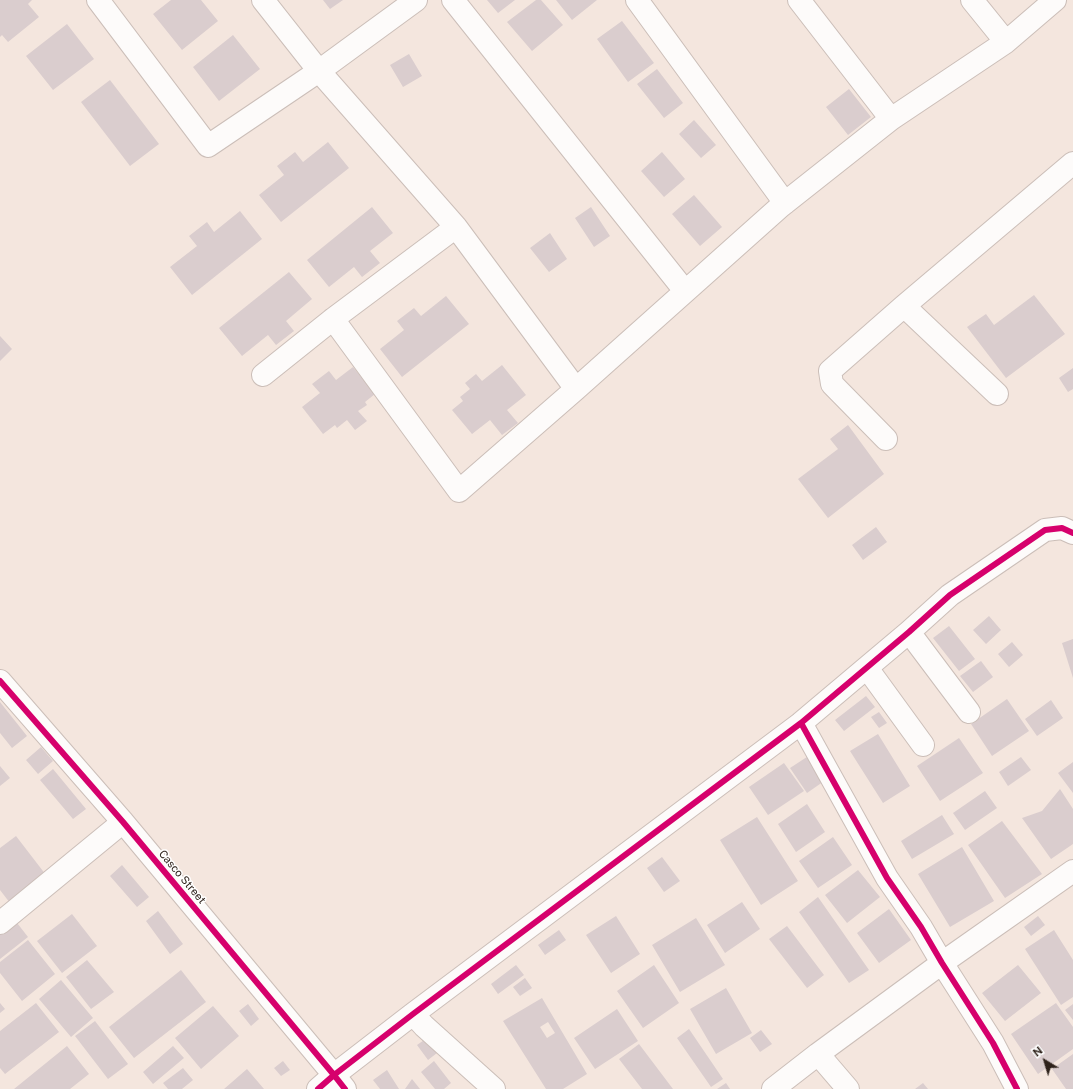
<!DOCTYPE html>
<style>
body{margin:0}
#map{position:relative;width:1073px;height:1089px;overflow:hidden;background:#f4e6de;font-family:"Public Sans",sans-serif}
canvas{display:block}
.north{position:absolute;left:1025px;top:1041px;width:40px;height:40px;-webkit-text-stroke:3px #fff;paint-order:stroke;rotate:322deg;font-size:11px;font-weight:700;line-height:16px;text-align:center;color:#2e221b}
.north::after{content:'';display:block;margin:auto;width:14px;height:18px;background:#2e221b;clip-path:polygon(50% 0,100% 100%,50% 72%,0 100%)}
</style>
<div id="map">
<canvas width="1073" height="1089"></canvas>
<div class="north">N</div>
</div>
<script>
const ctx = document.querySelector('canvas').getContext('2d');
ctx.lineJoin = 'round';
function fillPath(path, color) { ctx.fillStyle = color; ctx.fill(path, 'evenodd'); }
const toPath = rows => new Path2D(rows.map(r => 'M' + r).join(''));
function strokePath(path, color, width, dash) { ctx.strokeStyle = color; ctx.lineWidth = width; ctx.lineCap = dash ? 'butt' : 'round'; ctx.setLineDash(dash || []); ctx.stroke(path); }
function write(font, color, halo, rows, align = 'center') {
  ctx.font = font + ' "Public Sans",sans-serif'; ctx.lineWidth = 3; ctx.setLineDash([]); ctx.textBaseline = 'middle'; ctx.strokeStyle = halo; ctx.fillStyle = color; for (const [text, x, y, turn = 0] of rows) {
    ctx.save(); ctx.translate(x, y); ctx.rotate((+turn || 0) * Math.PI / 180); ctx.textAlign = isNaN(turn) ? turn : align; if (halo) ctx.strokeText(text, 0, 0); ctx.fillText(text, 0, 0); ctx.restore();
  }
}
const building = toPath([
 [0,0,32,0,28,4,39,17,8,42,2,35,0,37],
 [171,0,201,0,218,21,182,50,153,14],
 [323,0,343,0,330,9],
 [487,0,515,0,498,13],
 [536,0,541,0,563,25,532,51,507,22],
 [556,0,597,0,572,20],
 [622,21,654,63,628,82,597,39],
 [67,24,94,59,53,90,26,56],
 [233,35,260,69,219,101,193,67],
 [409,54,422,76,403,87,390,65],
 [657,69,683,103,664,118,637,84],
 [110,80,159,144,130,166,81,102],
 [849,89,871,117,848,135,826,107],
 [694,120,716,145,701,158,679,134],
 [328,142,349,168,281,222,259,195,284,175,277,166,295,152,303,162],
 [662,152,685,179,664,197,641,171],
 [694,195,722,227,700,246,672,214],
 [372,207,393,233,370,251,380,263,362,277,354,267,329,287,307,260],
 [591,207,610,236,594,247,575,218],
 [240,211,262,239,192,295,170,267,197,246,189,236,207,222,214,232],
 [550,233,567,259,549,272,530,248],
 [289,272,312,299,286,321,294,331,276,345,268,335,242,356,219,328],
 [1034,295,1065,334,1006,378,967,327,986,314,994,325],
 [446,296,469,324,402,377,380,349,404,330,397,321,414,308,421,316],
 [0,336,12,349,0,361],
 [502,365,526,395,507,410,518,423,502,435,490,420,472,434,452,410,463,401,460,397,470,389,465,383,476,374,482,381],
 [353,367,375,394,365,402,367,405,358,411,367,421,355,430,347,420,337,428,335,425,323,434,302,407,320,393,312,384,329,371,336,380],
 [1073,368,1073,389,1068,392,1059,378],
 [848,425,884,474,828,518,798,479,838,449,830,439],
 [876,527,887,542,863,560,852,545],
 [989,616,1001,630,986,644,973,630],
 [949,626,975,659,959,671,933,638],
 [1073,639,1073,678,1062,643],
 [1012,642,1023,655,1009,667,998,654],
 [981,661,993,677,973,692,960,676],
 [866,696,875,707,844,731,835,720],
 [1007,699,1029,731,992,756,971,724],
 [1051,700,1063,718,1037,736,1025,719],
 [0,702,27,736,12,748,0,733],
 [879,712,887,723,879,728,871,717],
 [878,734,910,786,883,803,850,751],
 [959,738,983,773,940,801,917,766],
 [41,747,53,761,38,774,26,760],
 [813,753,830,777,807,793,790,768],
 [1021,757,1031,770,1008,786,999,772],
 [1073,762,1073,793,1058,773],
 [784,763,804,791,768,815,749,787],
 [0,766,10,778,0,786],
 [53,769,86,809,73,819,40,780],
 [1060,789,1073,809,1073,844,1051,859,1022,818,1042,811],
 [985,791,997,808,965,830,953,813],
 [807,804,825,832,796,852,778,824],
 [942,815,954,834,912,859,901,841],
 [757,817,798,881,761,905,720,840],
 [1002,821,1042,874,1005,898,968,845],
 [16,836,46,875,10,903,0,890,0,848],
 [833,837,852,865,818,888,799,861],
 [962,847,994,901,950,927,918,874],
 [662,857,680,881,664,892,647,868],
 [122,865,149,897,137,907,110,876],
 [858,870,880,897,847,923,825,895],
 [818,897,869,970,849,983,799,912],
 [742,902,760,929,725,953,707,925],
 [889,909,911,940,879,963,857,933],
 [158,911,183,944,170,954,146,921],
 [72,914,97,946,62,973,37,941],
 [616,916,640,954,611,973,586,935],
 [1038,916,1045,925,1031,936,1024,927],
 [696,918,725,965,680,992,652,945],
 [14,919,28,937,0,959,0,930],
 [787,926,824,975,807,988,769,939],
 [559,930,566,940,545,955,538,945],
 [1054,930,1073,960,1073,997,1061,1005,1025,949],
 [28,940,55,974,22,1001,0,973,0,962],
 [87,960,114,992,91,1009,66,977],
 [516,965,524,975,498,994,491,984],
 [654,965,679,1003,643,1028,617,991],
 [1018,965,1041,993,1005,1021,982,993],
 [181,970,206,1002,134,1058,109,1027],
 [525,978,532,988,520,996,513,987],
 [61,980,93,1018,71,1037,39,999],
 [726,988,752,1033,716,1054,690,1009],
 [542,998,587,1074,563,1089,546,1089,503,1021],
 [548,1022,555,1033,547,1038,540,1027],
 [0,1003,5,1009,0,1013],
 [36,1003,59,1032,5,1074,0,1068,0,1031],
 [1056,1003,1073,1027,1073,1049,1038,1074,1011,1034],
 [248,1004,259,1019,251,1026,239,1011],
 [1073,1004,1073,1020,1065,1010],
 [213,1006,239,1036,201,1069,175,1038],
 [617,1009,638,1041,595,1069,574,1038],
 [95,1021,128,1064,108,1079,75,1036],
 [689,1029,723,1079,711,1087,677,1038],
 [761,1030,772,1044,760,1052,750,1038],
 [427,1038,437,1053,428,1060,417,1045],
 [639,1044,673,1089,642,1089,619,1059],
 [67,1046,89,1074,70,1089,14,1089],
 [173,1046,184,1058,153,1084,143,1072],
 [1073,1054,1073,1089,1066,1089,1052,1069],
 [283,1061,290,1070,281,1076,274,1068],
 [434,1061,451,1083,444,1089,435,1089,421,1072],
 [183,1068,193,1080,182,1089,168,1089,163,1083],
 [247,1069,264,1089,224,1089],
 [387,1070,399,1089,380,1089,373,1080],
 [412,1079,420,1089,405,1089],
 [726,1083,730,1089,717,1089],
 [923,1083,928,1089,915,1089]
]);
const minor = toPath([
 [98,0,208,146,319,71,416,0],
 [263,0,319,71,456,227,576,389],
 [453,0,685,291],
 [637,0,785,203],
 [799,0,891,119],
 [972,0,1006,42],
 [904,306,997,394],
 [333,319,459,491,576,389,781,206,891,119,1006,42,1055,0],
 [263,375,333,319,456,227],
 [886,439,832,384,830,371,904,306,1073,163],
 [909,632,969,712],
 [867,668,923,745],
 [0,681,123,822,334,1075,345,1089],
 [801,723,887,878,921,927,942,963,993,1043,1017,1089],
 [0,923,123,822],
 [413,1014,424,1026,494,1089],
 [818,1054,848,1089],
 [318,1089,334,1075,413,1014,801,723,909,632,950,595,1045,530,1062,528,1073,533],
 [773,1089,818,1054,942,963,1073,871]
]);
const cycleway = toPath([
 [0,681,123,822,334,1075,345,1089],
 [801,723,887,878,921,927,942,963,993,1043,1017,1089],
 [318,1089,334,1075,413,1014,801,723,909,632,950,595,1045,530,1062,528,1073,533]
]);
const streetNames = [
 ["Casco Street",182,877,50]
];
fillPath(building, '#dacdce');
strokePath(minor, '#cbbeb8', 24);
strokePath(minor, '#fdfbfa', 22);
strokePath(cycleway, '#d6006c', 6);
write('11px', '#2e221b', '#fff', streetNames);
</script>
